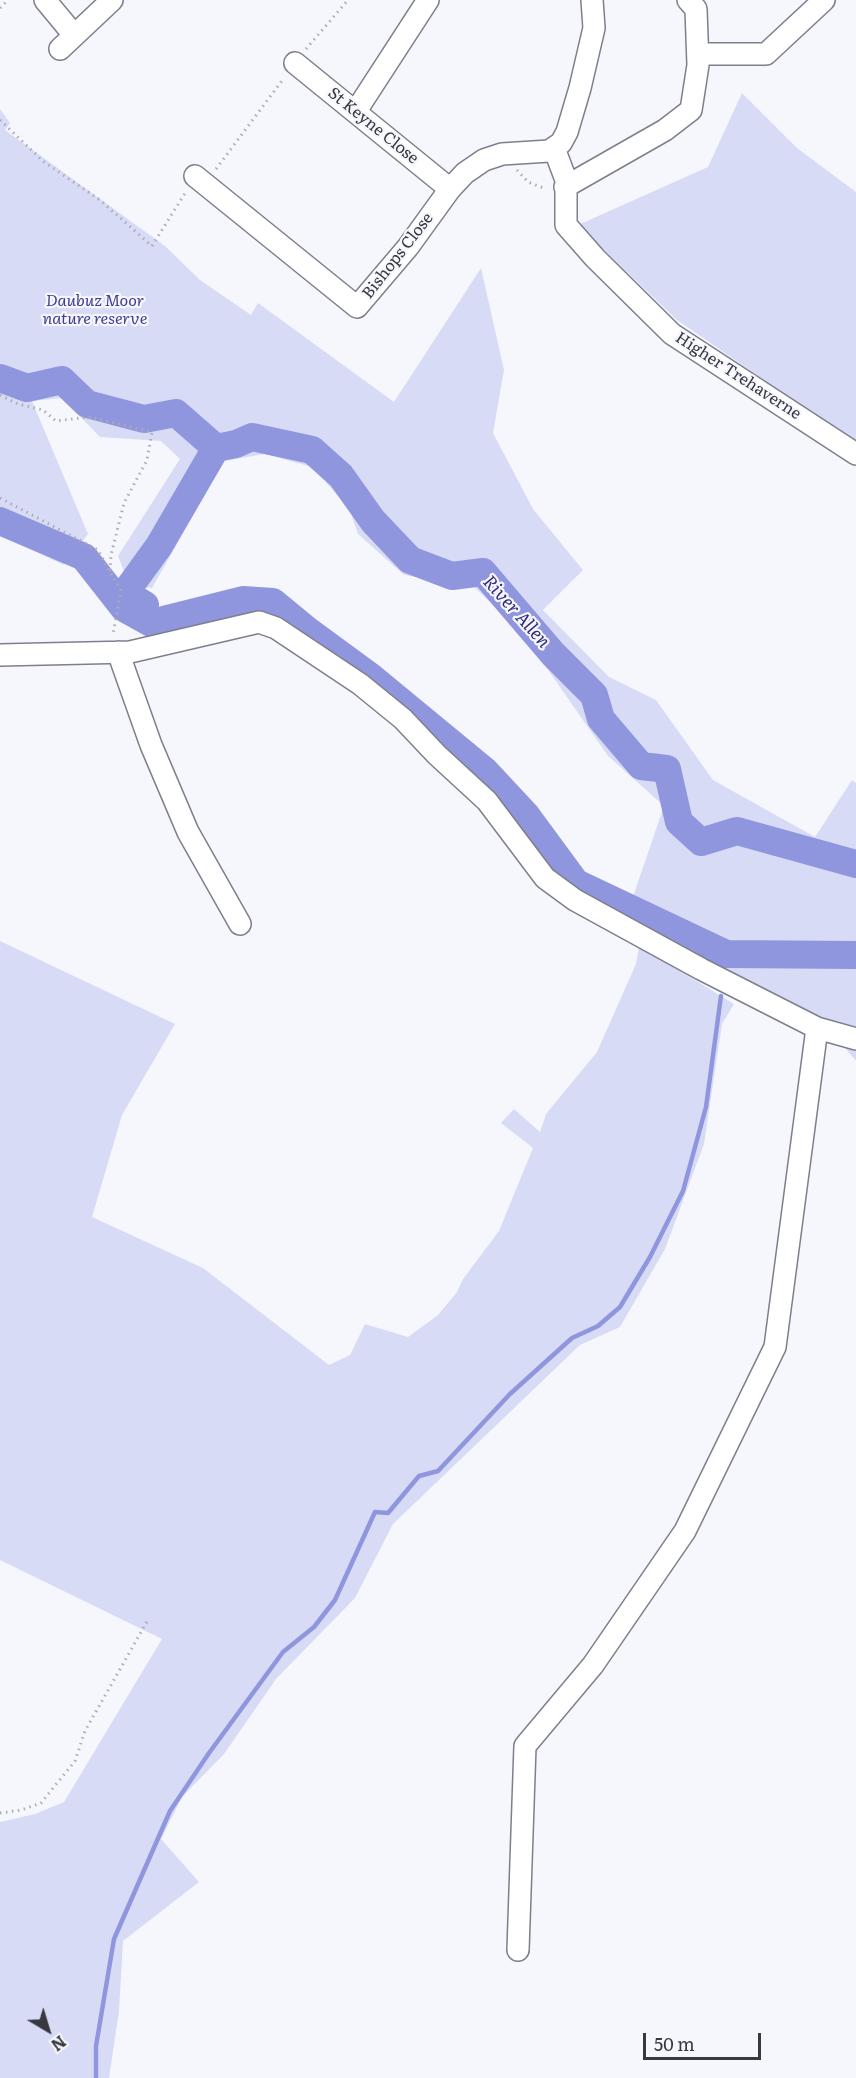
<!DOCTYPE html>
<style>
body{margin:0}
#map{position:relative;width:856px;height:2078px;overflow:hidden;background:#f6f7fd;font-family:Literata,serif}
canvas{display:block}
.north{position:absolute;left:18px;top:2000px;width:60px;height:60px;-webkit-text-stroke:4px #f6f7fd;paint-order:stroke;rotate:142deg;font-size:16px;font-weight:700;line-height:24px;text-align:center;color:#38393f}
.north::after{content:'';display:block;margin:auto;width:21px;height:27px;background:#38393f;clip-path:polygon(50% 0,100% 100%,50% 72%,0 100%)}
.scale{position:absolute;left:643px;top:2033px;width:118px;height:27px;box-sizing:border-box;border:3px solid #38393f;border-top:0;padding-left:8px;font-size:18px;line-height:21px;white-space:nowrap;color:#38393f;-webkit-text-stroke:4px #f6f7fd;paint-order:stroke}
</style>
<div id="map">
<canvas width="856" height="2078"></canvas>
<div class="north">N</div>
<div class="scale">50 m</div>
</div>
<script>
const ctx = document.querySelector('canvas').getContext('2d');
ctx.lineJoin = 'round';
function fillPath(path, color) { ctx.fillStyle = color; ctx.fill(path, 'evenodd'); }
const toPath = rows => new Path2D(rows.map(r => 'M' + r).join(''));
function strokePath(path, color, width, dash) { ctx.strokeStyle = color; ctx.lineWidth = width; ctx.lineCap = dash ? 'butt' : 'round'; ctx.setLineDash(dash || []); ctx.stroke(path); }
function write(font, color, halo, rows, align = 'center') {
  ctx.font = font + ' Literata,serif'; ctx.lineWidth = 4.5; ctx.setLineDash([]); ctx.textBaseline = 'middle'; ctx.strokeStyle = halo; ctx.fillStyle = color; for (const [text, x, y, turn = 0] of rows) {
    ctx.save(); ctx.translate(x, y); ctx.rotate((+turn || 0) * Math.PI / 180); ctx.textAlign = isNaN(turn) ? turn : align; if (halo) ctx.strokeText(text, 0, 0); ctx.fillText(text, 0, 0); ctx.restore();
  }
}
const green = toPath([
 [742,93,797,148,856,192,856,443,677,320,578,225,708,167],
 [0,109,10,123,5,130,165,246,200,280,251,315,258,303,394,402,481,268,504,370,493,433,533,509,583,570,543,610,609,677,656,700,713,780,815,837,852,780,856,783,856,1061,821,1019,625,920,664,806,608,756,521,631,474,587,404,575,358,534,349,508,312,467,265,454,224,461,152,588,130,586,118,556,180,459,161,441,100,437,62,398,32,401,88,534,64,565,0,535],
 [0,941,175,1024,122,1115,92,1217,203,1268,329,1365,350,1355,365,1324,408,1337,438,1315,457,1292,463,1279,499,1231,533,1148,501,1123,514,1109,540,1132,546,1114,597,1052,636,964,639,946,734,1004,722,1024,704,1144,665,1249,620,1327,580,1345,393,1524,355,1598,276,1679,224,1754,182,1797,161,1839,199,1882,123,1941,119,2011,109,2078,0,2078,0,1822,35,1814,64,1802,162,1639,0,1560]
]);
const stream = toPath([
 [725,965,726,954],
 [96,2078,96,2046,114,1939,170,1811,209,1753,283,1652,314,1627,335,1600,375,1512,388,1513,419,1476,438,1471,510,1394,572,1338,598,1326,620,1307,650,1257,683,1191,706,1107,721,996]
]);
const river = toPath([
 [0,378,27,388,62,380,87,404,144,419,176,413,216,448,236,444,252,437,312,450,341,476,373,521,410,560,452,576,483,572,553,654,594,695,601,719,641,766,667,769,679,822,701,842,737,831,856,864],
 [0,521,84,557,124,608,151,623,243,600,273,602,307,630,371,677,485,771,526,815,576,883,726,954,856,955],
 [141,612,145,605,130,596,130,586,159,546,216,448]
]);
const path = toPath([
 [0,8,8,0],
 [306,49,348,0],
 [0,120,44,162,100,200,152,246,187,190],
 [216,169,284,78],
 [517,170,528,182,546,189],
 [0,395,18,404,43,410,56,421,88,417,152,432,147,460,124,503,111,555,110,571],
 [0,498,98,550,121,591,113,634],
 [0,1813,21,1810,41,1803,75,1761,85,1731,149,1618]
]);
const minor = toPath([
 [45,0,74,35],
 [60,49,112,0],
 [698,54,766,54,824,0],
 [295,63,450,189],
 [356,111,428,0],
 [554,148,566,180,566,225,595,258,672,334,856,454],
 [195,176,357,307,408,247,450,189,465,173,484,160,502,154,549,151,561,143,567,132,580,88,594,28,592,0],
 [565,187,665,130,691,110,698,65,696,9,688,0],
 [118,652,151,745,188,832,240,924],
 [0,655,130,652,259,622,276,628,360,684,403,719,437,755,487,801,545,878,575,900,701,969,817,1028,856,1039],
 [518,1950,525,1746,593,1665,685,1531,775,1347,817,1028]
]);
const streetNames = [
 ["St Keyne Close",373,126,39],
 ["Bishops Close",398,256,-52],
 ["Higher Trehaverne",738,376,33]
];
const parkNames = [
 ["Daubuz Moor",95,301],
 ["nature reserve",95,319]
];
const waterNames = [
 ["River Allen",516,612,48]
];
fillPath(green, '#d7dbf5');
strokePath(stream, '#9096dd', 4.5);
strokePath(river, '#9096dd', 28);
strokePath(minor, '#7e7f8d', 24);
strokePath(path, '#acadb3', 3, [1.5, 4.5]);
strokePath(minor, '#fff', 21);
write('16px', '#38393f', '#f6f7fd', streetNames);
write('italic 16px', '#403e92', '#f6f7fd', parkNames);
write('italic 18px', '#312c7e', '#f6f7fd', waterNames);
</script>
